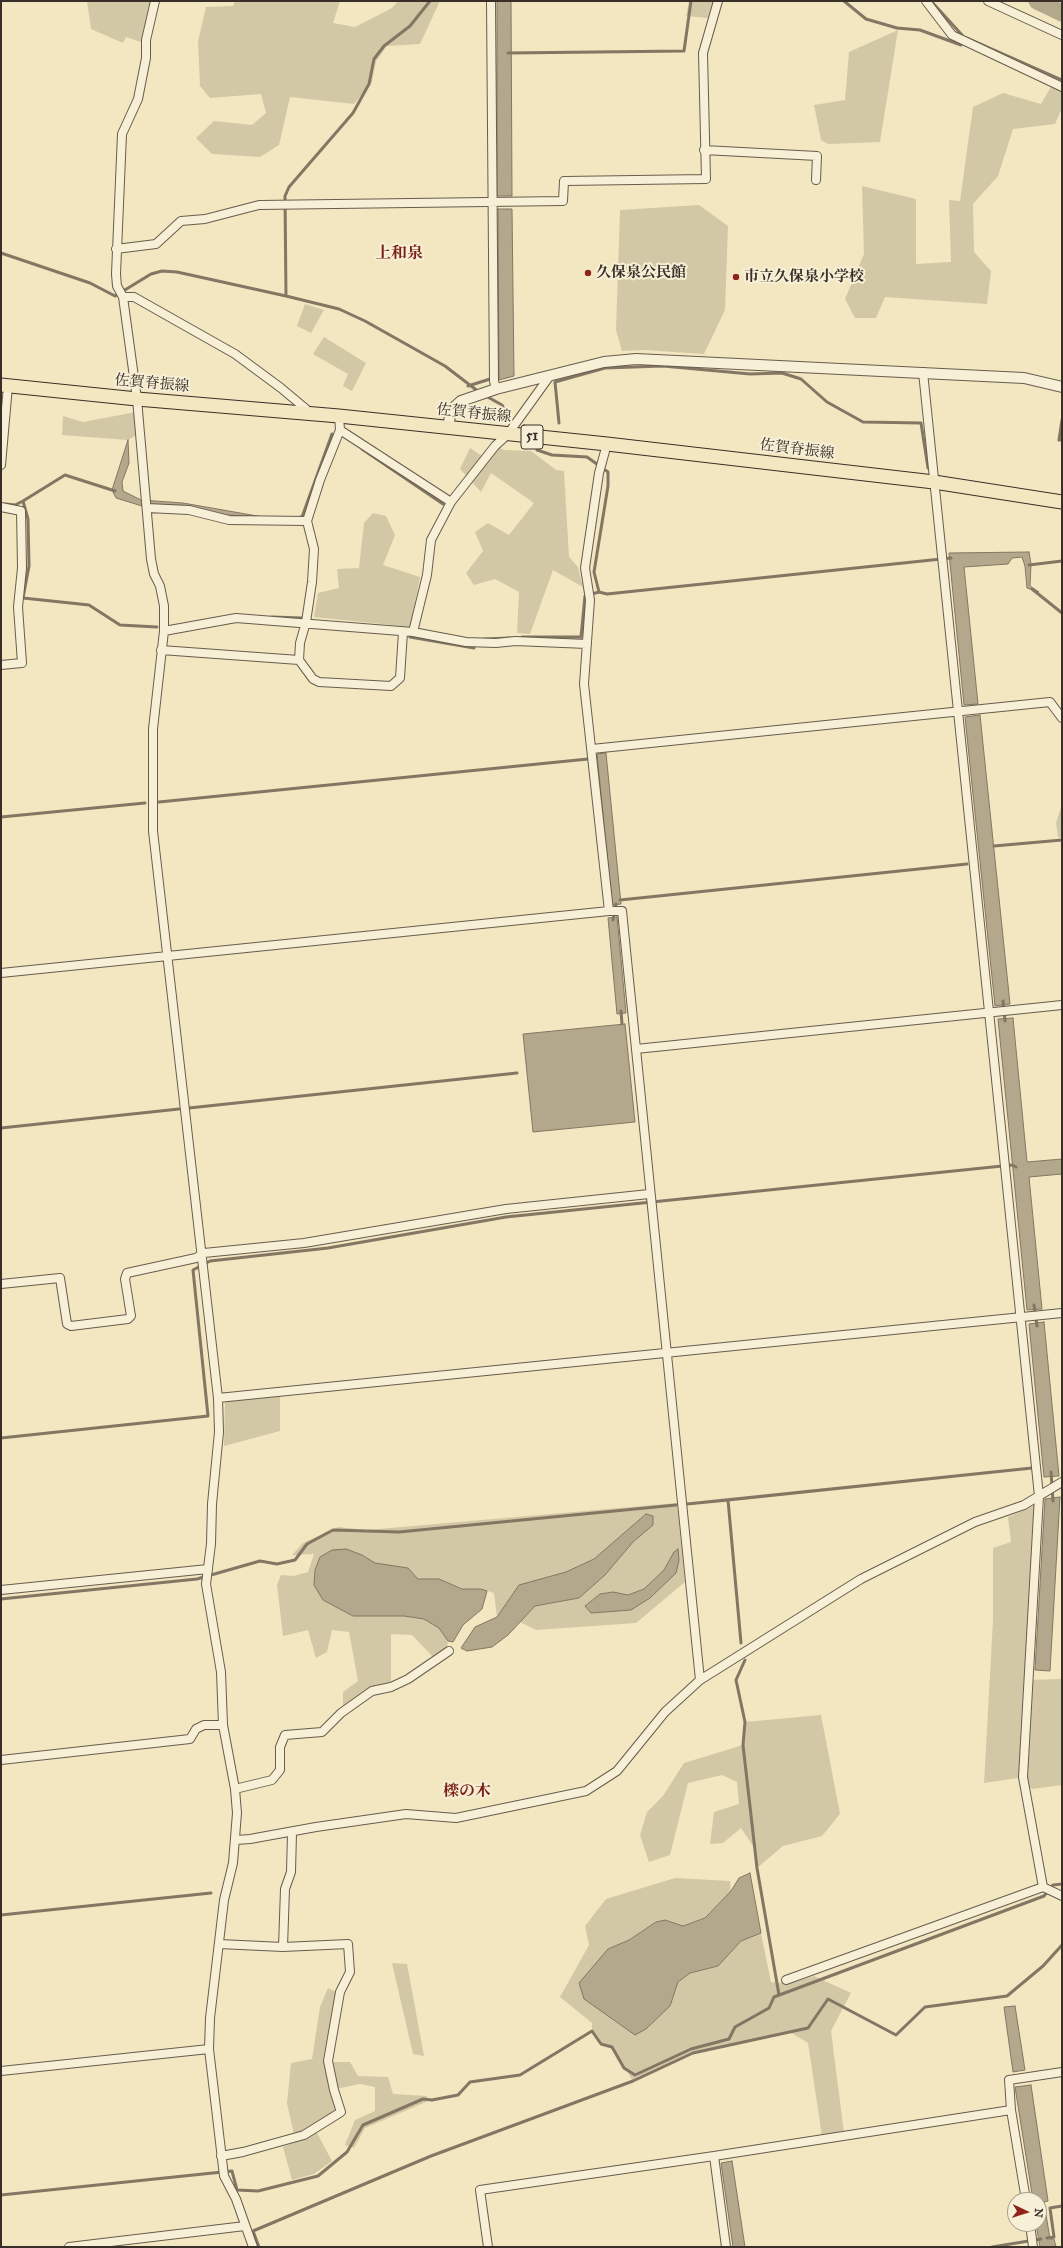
<!DOCTYPE html>
<meta charset="utf-8">
<style>
body{margin:0}
#map{position:relative;width:1063px;height:2248px;overflow:hidden;background:#f2e7c0;font-family:"IM FELL Great Primer",serif}
canvas{display:block}
.frame{position:absolute;inset:0;border:2px solid #3a2e28;pointer-events:none}
.north{position:absolute;left:1007px;top:2192px;width:40px;height:40px;box-sizing:border-box;background:#f7efd6;border:1px solid #aba290;border-radius:50%;rotate:94deg;font-size:11px;font-weight:700;line-height:16px;text-align:center;color:#3a2e28}
.north::after{content:'';display:block;margin:auto;width:14px;height:18px;background:#8f2418;clip-path:polygon(50% 0,100% 100%,50% 72%,0 100%)}
</style>
<div id="map">
<canvas width="1063" height="2248"></canvas>
<div class="frame"></div>
<div class="north">N</div>
</div>
<script>
const ctx = document.querySelector('canvas').getContext('2d');
ctx.lineJoin = 'round';
function fillPath(path, color) { ctx.fillStyle = color; ctx.fill(path, 'evenodd'); }
const toPath = rows => new Path2D(rows.map(r => 'M' + r).join(''));
function strokePath(path, color, width, dash) { ctx.strokeStyle = color; ctx.lineWidth = width; ctx.lineCap = dash ? 'butt' : 'round'; ctx.setLineDash(dash || []); ctx.stroke(path); }
function write(font, color, halo, rows, align = 'center') {
  ctx.font = font + ' "IM FELL Great Primer","Noto Serif JP",serif'; ctx.lineWidth = 4; ctx.setLineDash([]); ctx.textBaseline = 'middle'; ctx.strokeStyle = halo; ctx.fillStyle = color; for (const [text, x, y, turn = 0] of rows) {
    ctx.save(); ctx.translate(x, y); ctx.rotate((+turn || 0) * Math.PI / 180); ctx.textAlign = isNaN(turn) ? turn : align; if (halo) ctx.strokeText(text, 0, 0); ctx.fillText(text, 0, 0); ctx.restore();
  }
}
const green = toPath([
 [87,1,150,1,141,42,126,37,123,43,91,29],
 [235,1,340,1,333,23,355,27,392,8,398,1,440,1,420,44,387,46,376,61,372,82,354,104,290,97,279,145,260,157,212,154,196,138,214,121,252,125,266,113,261,94,210,98,200,86,198,41,206,7,233,6],
 [689,1,714,1,708,18,686,16],
 [898,30,880,142,828,144,821,140,814,105,845,100,849,52],
 [1052,85,1062,92,1062,108,1055,124,1013,129,998,176,973,204,974,252,991,271,987,304,885,297,876,318,855,318,845,299,864,254,862,186,916,199,916,264,951,262,949,200,960,201,973,107,1003,93,1041,104],
 [699,205,728,226,725,310,704,354,644,350,622,351,616,330,620,210],
 [305,304,324,310,311,333,297,326],
 [324,337,366,363,352,391,343,386,348,374,313,354],
 [136,412,138,434,128,440,62,435,63,416,83,422],
 [498,447,504,450,531,451,556,470,564,471,569,557,578,567,583,587,553,570,530,634,517,633,519,592,495,579,474,585,466,573,483,551,475,532,488,523,509,535,534,503,491,473,481,492,460,469,470,448,482,456],
 [373,513,386,516,395,535,383,565,420,577,410,627,314,617,318,593,339,588,337,569,359,568,364,523],
 [1062,804,1062,838,1058,837,1056,823],
 [280,1396,280,1431,224,1446,225,1401],
 [677,1503,685,1582,636,1623,536,1630,520,1622,535,1606,579,1598,605,1575,633,1542,652,1525,646,1514,594,1559,566,1572,519,1586,497,1617,494,1593,481,1589,462,1589,439,1579,418,1579,408,1568,375,1563,362,1555,332,1550,320,1557,315,1570,323,1600,353,1616,404,1616,424,1619,439,1628,448,1641,447,1649,433,1657,412,1635,391,1634,391,1683,369,1688,343,1706,343,1692,358,1681,349,1632,332,1630,327,1652,316,1658,308,1630,283,1636,277,1585,281,1575,294,1576,308,1572,314,1554,292,1555,303,1543,338,1527,367,1530],
 [674,1552,650,1598,603,1611,591,1613,585,1606,600,1594,613,1592,628,1595,644,1589,664,1570],
 [1034,1506,1025,1680,1062,1679,1062,1785,1032,1789,1018,1778,984,1783,993,1620,993,1548,1011,1542,1008,1517],
 [821,1715,840,1814,822,1836,783,1846,757,1868,755,1849,741,1828,723,1843,710,1844,714,1812,739,1804,737,1782,722,1775,688,1783,670,1855,649,1862,640,1835,647,1812,663,1796,684,1763,743,1745,745,1722],
 [675,1878,730,1881,731,1891,705,1918,682,1926,665,1920,656,1922,629,1940,608,1949,670,2006,678,1982,690,1973,717,1966,741,1941,761,1933,771,1982,788,1984,814,1976,851,1993,831,2031,844,2133,822,2136,808,2043,790,2032,693,2053,633,2081,612,2047,601,2044,592,2031,592,2023,560,1997,589,1945,585,1926,606,1899],
 [392,1963,407,1964,424,2056,413,2054],
 [328,1988,342,1995,331,2062,350,2062,358,2076,388,2077,393,2094,427,2096,426,2102,365,2128,354,2148,345,2145,355,2120,375,2111,375,2087,360,2084,330,2090,338,2111,294,2135,287,2103,291,2063,312,2059,320,2007],
 [317,2133,332,2161,314,2174,292,2180,283,2147]
]);
const water = toPath([
 [497,1,511,1,512,196,497,196,497,1],
 [498,209,512,209,514,376,499,380,498,209],
 [128,440,129,463,122,482,123,491,141,500,183,503,263,517,227,515,185,508,142,506,116,498,112,490,128,440],
 [1029,552,1031,564,1030,586,1039,592,1027,588,1025,566,1022,557,1012,558,1008,564,964,567,978,704,964,705,949,553,1029,552],
 [980,715,1010,1004,995,1006,965,717,980,715],
 [606,753,621,904,612,905,597,754,606,753],
 [617,917,626,1013,617,1014,608,918,617,917],
 [1013,1018,1027,1162,1062,1159,1062,1174,1029,1177,1042,1309,1027,1310,998,1019,1013,1018],
 [625,1024,635,1122,533,1132,523,1034,625,1024],
 [1044,1322,1059,1476,1044,1477,1029,1324,1044,1322],
 [1060,1497,1050,1671,1035,1670,1045,1499,1060,1497],
 [646,1514,653,1516,653,1525,633,1542,605,1575,579,1598,535,1606,508,1635,492,1647,467,1651,461,1648,475,1627,497,1617,519,1585,566,1572,594,1559,646,1514],
 [346,1549,362,1555,375,1563,408,1568,418,1579,439,1579,462,1589,481,1589,487,1591,482,1609,463,1625,453,1642,448,1641,439,1628,424,1619,404,1616,353,1616,323,1600,314,1585,315,1570,320,1557,332,1550,346,1549],
 [678,1549,679,1560,676,1573,650,1598,631,1610,591,1613,585,1606,600,1594,613,1592,628,1595,644,1589,664,1570,674,1552,678,1549],
 [750,1873,761,1933,741,1941,718,1966,690,1973,678,1982,670,2006,646,2029,635,2035,584,1999,579,1983,608,1949,629,1940,656,1922,665,1920,683,1926,705,1918,731,1891,739,1878,750,1873],
 [1015,2006,1025,2070,1013,2072,1004,2007,1015,2006],
 [1031,2085,1048,2201,1044,2202,1050,2239,1054,2239,1056,2247,1040,2247,1036,2224,1039,2224,1039,2200,1033,2200,1015,2087,1031,2085],
 [732,2161,745,2247,733,2247,721,2163,732,2161]
]);
const stream = toPath([
 [844,1,866,19,897,28,920,30,961,45],
 [931,1,962,35],
 [967,38,1062,80],
 [508,53,684,51,691,1],
 [1,253,90,283,115,296,151,274,162,271,177,272,286,296,339,309,365,321,445,366,479,392],
 [286,296,285,196,289,187,353,113,369,84,374,59,384,46,410,26,430,1],
 [468,386,490,379],
 [486,396,502,405,509,420],
 [1062,420,1059,440,1062,440],
 [559,423,555,382,605,368,663,366,750,374,782,373,801,379,827,402,863,422,921,423,928,468],
 [362,449,443,504],
 [537,450,552,455,587,457,608,472,608,486,594,572,599,592,607,594,951,558],
 [23,501,28,519,29,566,23,598,89,605,120,625,157,627],
 [6,504,15,505,23,501,65,475,115,491],
 [300,517,302,517,332,434],
 [1029,565,1062,561],
 [1032,589,1062,613],
 [272,617,302,618],
 [410,637,474,648],
 [522,637,581,637,585,596,599,592],
 [484,639,510,638],
 [159,802,588,759],
 [1,817,145,803],
 [994,846,1062,840],
 [620,900,967,864],
 [613,920,616,904],
 [1003,1001,1005,1021],
 [621,1011,622,1024],
 [189,1108,517,1073],
 [1,1128,179,1109],
 [1034,1305,1037,1326],
 [1,1438,208,1416,193,1270,210,1261,328,1248,506,1217,1012,1165,1016,1167],
 [1032,1468,687,1504,728,1500,1032,1468],
 [1051,1472,1053,1501],
 [728,1500,741,1643],
 [1,1599,197,1579,260,1561,277,1564,295,1560,307,1544,333,1530,399,1532,676,1505],
 [745,1660,736,1680,745,1722,743,1745,757,1868,779,1995],
 [1,1915,211,1893],
 [1,2195,232,2171,237,2190,258,2191,318,2176,347,2152,363,2125,423,2099,432,2100,458,2095,470,2082,520,2075,592,2031,601,2044,612,2047,624,2068,635,2075,691,2049,729,2039,735,2027,769,2008,774,1997,1044,1896,1053,1885,1062,1884],
 [1047,2238,1054,2237,1050,2208,1062,2206],
 [259,2247,253,2231,431,2156,633,2081,693,2053,808,2028,828,1999,896,2035,925,2007,1007,1996,1043,1966,1062,1945],
 [992,2247,1041,2239]
]);
const river = toPath([
 [1037,1,1062,13]
]);
const minor = toPath([
 [155,1,146,40,146,58,138,99,122,134,116,274,117,286,123,297,137,399,151,559,154,574,160,586,164,606,164,631,153,729,153,831,218,1398,219,1432,212,1504,211,1544,206,1584,221,1672,223,1725,235,1789,237,1813,233,1863,224,1900,210,2018,209,2049,224,2176,236,2199,253,2247],
 [491,1,494,381,496,389],
 [926,1,952,35,1062,87],
 [988,1,1062,35],
 [704,150,817,156,816,180],
 [116,249,156,244,181,221,205,219,259,205,563,201,564,181,706,179,703,53,718,1],
 [123,297,134,297,235,354,281,388,312,414],
 [923,372,1039,1496,1023,1777,1043,1887],
 [339,416,340,430,320,480,307,521,314,549,312,582,306,622,300,643,299,660,313,679,319,682,391,686,400,678,403,632],
 [340,430,451,502],
 [607,444,599,473,585,568,590,600,584,684,609,911],
 [1,465,8,386],
 [1,507,21,511,22,568,18,607,22,663,1,665],
 [147,508,189,510,229,520,307,521],
 [164,631,236,618,413,632,466,642,496,643,515,641,587,644],
 [413,632,427,575,431,540,451,502,495,446,508,434,549,377],
 [161,650,299,660],
 [592,749,1050,702,1062,718],
 [1,973,609,911,622,911,700,1680],
 [636,1049,1062,1005],
 [1,1284,60,1278,67,1324,71,1326,128,1319,131,1316,125,1279,127,1273,196,1258,204,1253,304,1243,506,1209,649,1194],
 [218,1398,1062,1313],
 [1,1590,208,1569],
 [1,1760,190,1739,196,1729,204,1725,223,1725],
 [235,1789,272,1780,280,1770,280,1747,285,1735,322,1732,341,1713,372,1691,391,1687,408,1679,449,1651],
 [236,1840,250,1839,316,1827,406,1814,456,1818,586,1791,617,1771,665,1712,700,1680,861,1579,975,1522,1024,1505,1062,1482],
 [219,1944,283,1947,348,1944,350,1972,340,1992,328,2061,334,2090,341,2112,304,2135,243,2152,221,2156],
 [283,1947,285,1889,291,1872,292,1833],
 [786,1980,1043,1887,1062,1896],
 [1,2071,209,2049],
 [714,2156,726,2247],
 [1026,2200,1011,2110,1009,2080,1062,2072],
 [1030,2224,1033,2247],
 [69,2247,245,2226],
 [488,2247,480,2190,714,2156,1011,2110]
]);
const tertiary = toPath([
 [448,428,451,410,461,401,496,389,604,362,636,359,1024,378,1062,387]
]);
const primary = toPath([
 [1,385,137,399,339,416,607,444,934,482,1062,502]
]);
const markers = [
 [588,273,4,"#8f2418"],
 [736,277,4,"#8f2418"]
];
const shields = [
 [532,437,22]
];
const shieldNames = [
 ["51",532,437]
];
const poiNames = [
 ["久保泉公民館",596,273],
 ["市立久保泉小学校",744,277]
];
const streetNames = [
 ["佐賀脊振線",152,384,5],
 ["佐賀脊振線",474,414,6],
 ["佐賀脊振線",797,450,7]
];
const neighbourhoodNames = [
 ["上和泉",399,254],
 ["檪の木",467,1792]
];
fillPath(green, '#d3c8a6');
fillPath(water, '#b3a88c');
strokePath(water, '#837764', 1);
strokePath(stream, '#837764', 3);
strokePath(river, '#b3a88c', 17);
strokePath(minor, '#685c4e', 10);
strokePath(tertiary, '#685c4e', 12);
strokePath(primary, '#3a2e28', 15);
strokePath(minor, '#f7efd6', 8);
strokePath(tertiary, '#f7efd6', 10);
strokePath(primary, '#f2e7c0', 13);
for (const [x, y, r, color] of markers) { const dot = new Path2D(); dot.arc(x, y, r, 0, 2 * Math.PI); ctx.fillStyle = color; ctx.fill(dot); strokePath(dot, '#f7efd6', 1.5); }
for (const [x, y, w] of shields) { const box = new Path2D(); box.roundRect(x - w / 2, y - 12, w, 24, 3); ctx.fillStyle = '#f7efd6'; ctx.fill(box); strokePath(box, '#3a2e28', 1); }
write('bold 14px', '#3a2e28', null, shieldNames);
write('bold 15px', '#3a2e28', '#f7efd6', poiNames, 'left');
write('15px', '#3a2e28', '#f7efd6', streetNames);
write('bold 16px', '#7a1f14', '#f7efd6', neighbourhoodNames);
</script>
